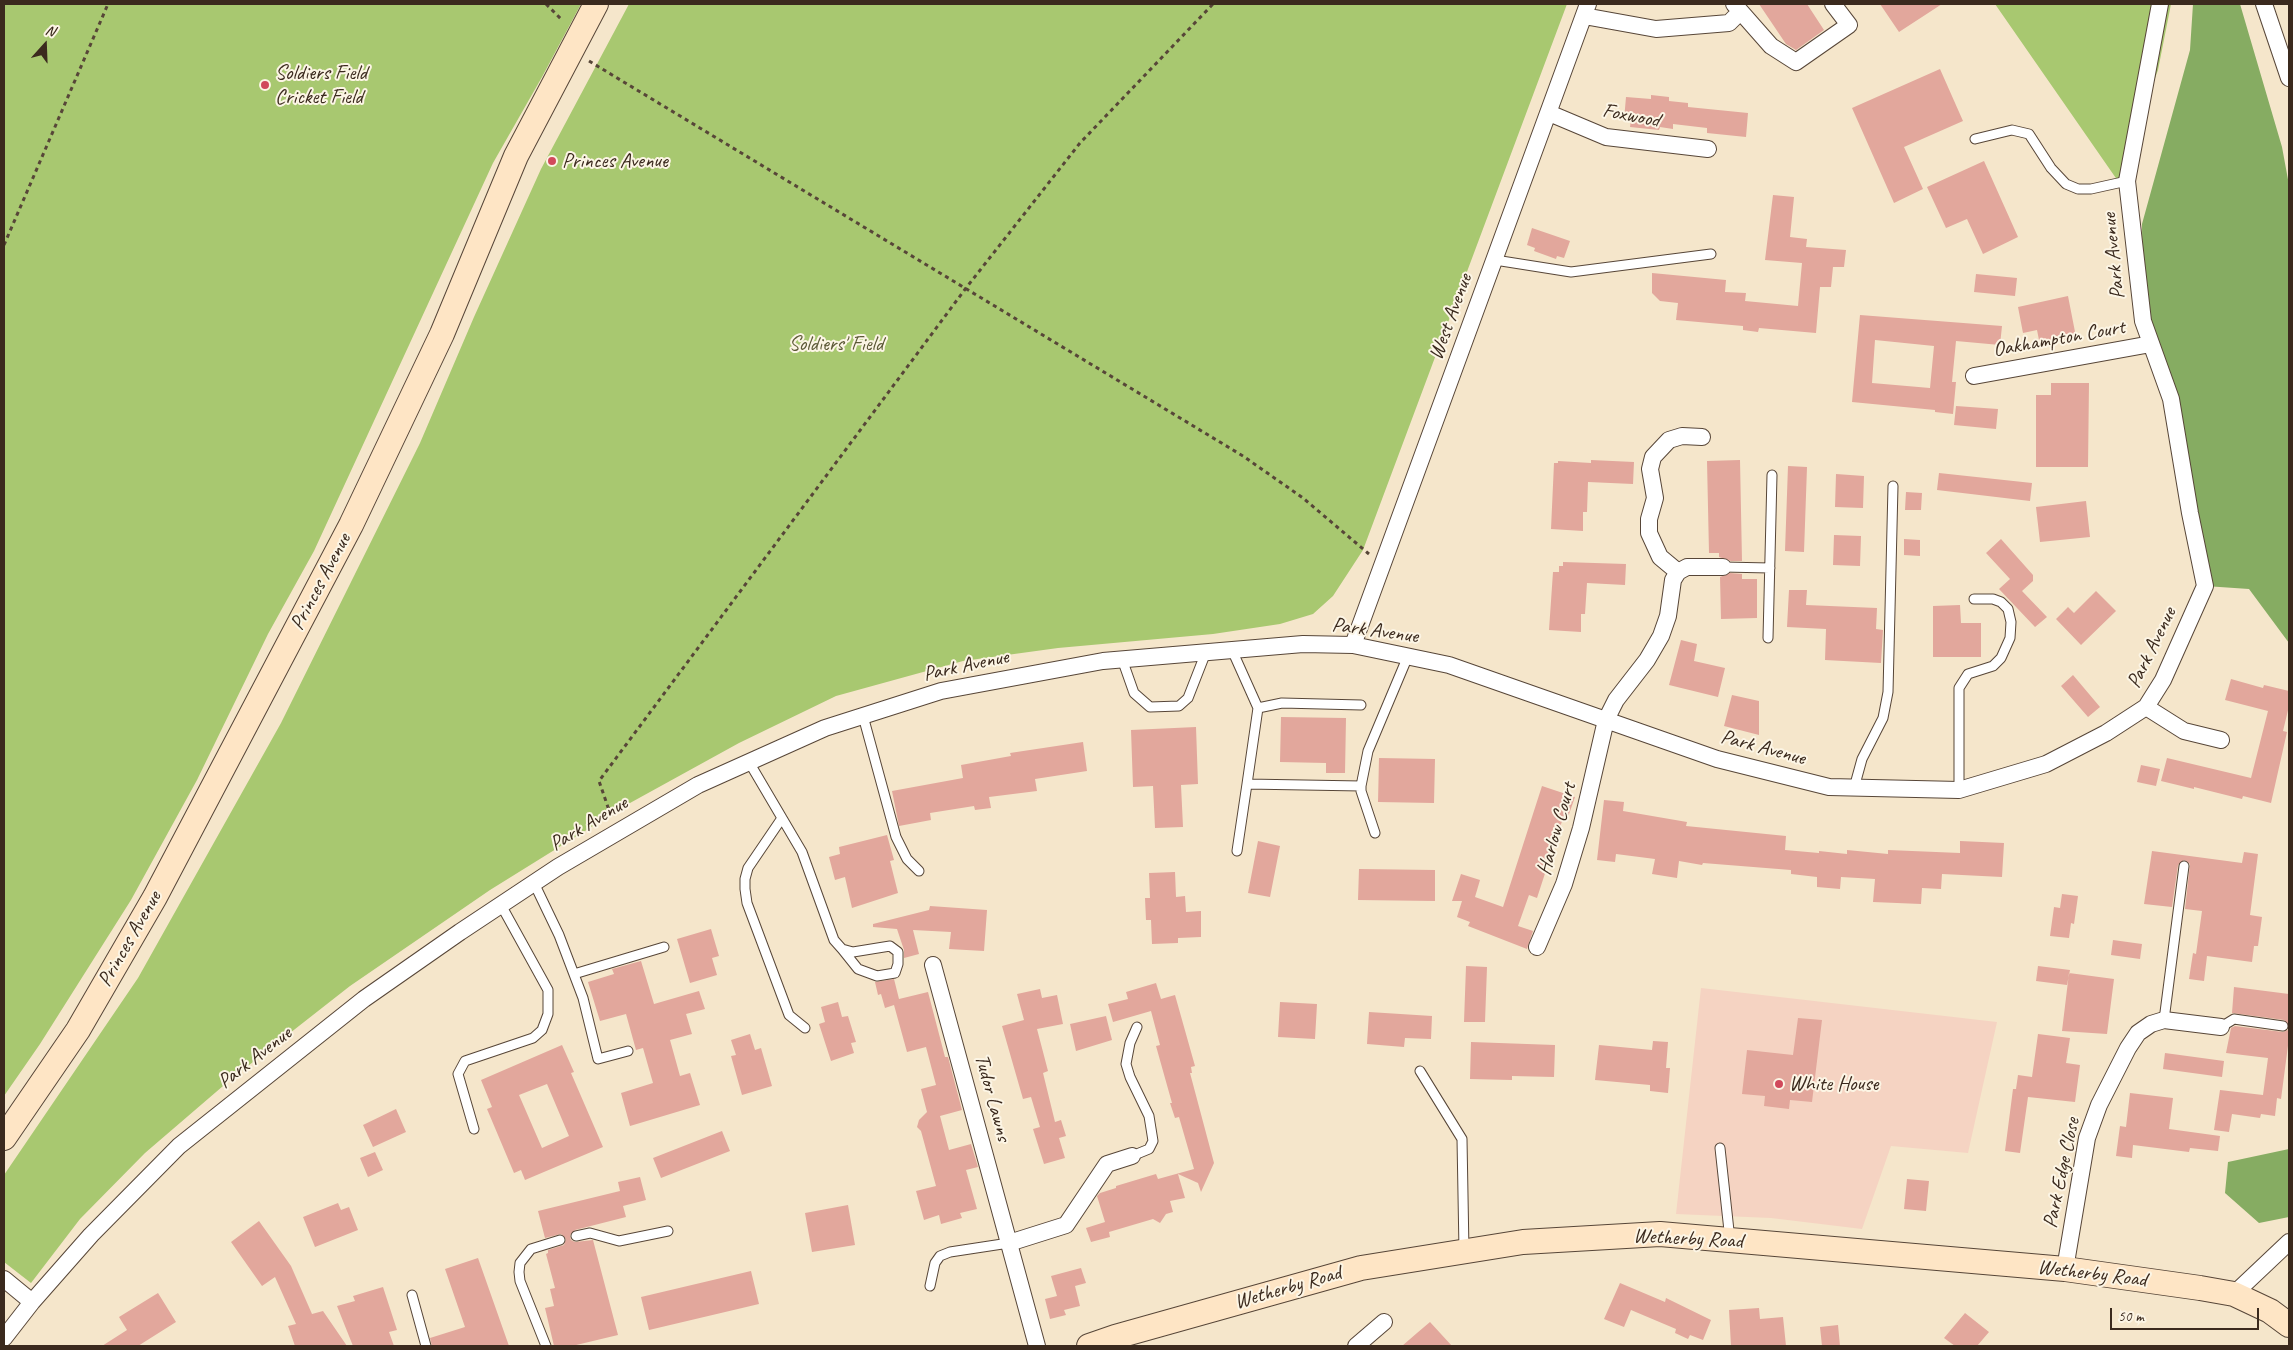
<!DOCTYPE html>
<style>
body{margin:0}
#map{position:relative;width:2293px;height:1350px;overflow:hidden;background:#f5e6cb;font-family:Caveat,sans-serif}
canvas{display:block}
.frame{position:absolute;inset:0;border:5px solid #3b2a1e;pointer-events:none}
.north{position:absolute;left:20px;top:20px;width:50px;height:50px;-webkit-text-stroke:4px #fcf5e5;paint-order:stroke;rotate:20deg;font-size:14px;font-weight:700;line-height:20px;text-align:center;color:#3b2a1e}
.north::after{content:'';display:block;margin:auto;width:18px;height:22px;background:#3b2a1e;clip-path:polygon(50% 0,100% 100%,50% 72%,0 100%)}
.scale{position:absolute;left:2110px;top:1308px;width:149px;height:22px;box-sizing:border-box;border:2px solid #3b2a1e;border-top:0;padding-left:6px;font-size:15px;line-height:18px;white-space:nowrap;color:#3b2a1e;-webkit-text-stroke:4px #fcf5e5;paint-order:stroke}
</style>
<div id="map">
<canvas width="2293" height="1350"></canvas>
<div class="frame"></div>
<div class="north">N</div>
<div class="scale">50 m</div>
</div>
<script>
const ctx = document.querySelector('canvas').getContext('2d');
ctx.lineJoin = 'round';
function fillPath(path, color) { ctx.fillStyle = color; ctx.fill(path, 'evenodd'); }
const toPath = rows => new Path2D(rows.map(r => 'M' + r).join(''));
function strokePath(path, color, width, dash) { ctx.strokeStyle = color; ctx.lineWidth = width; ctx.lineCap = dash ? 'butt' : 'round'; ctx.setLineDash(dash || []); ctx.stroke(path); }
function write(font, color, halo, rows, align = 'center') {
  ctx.font = font + ' Caveat,sans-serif'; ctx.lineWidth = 4; ctx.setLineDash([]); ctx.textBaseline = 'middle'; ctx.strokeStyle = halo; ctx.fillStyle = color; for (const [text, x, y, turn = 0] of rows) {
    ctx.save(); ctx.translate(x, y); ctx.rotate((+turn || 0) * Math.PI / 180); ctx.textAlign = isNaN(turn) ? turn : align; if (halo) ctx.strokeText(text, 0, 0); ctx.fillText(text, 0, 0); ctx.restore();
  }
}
const built = toPath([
 [1701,988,1997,1022,1968,1153,1891,1146,1862,1229,1771,1218,1676,1214]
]);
const green = toPath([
 [4,4,581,4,542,77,493,163,314,551,268,634,197,780,131,900,40,1044,4,1096],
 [629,4,1567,4,1363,550,1333,596,1313,614,1280,624,1213,634,1058,648,963,661,836,696,739,743,630,803,490,890,350,986,230,1080,145,1153,80,1219,31,1283,4,1262,4,1175,138,978,281,723,420,443,474,317,541,169],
 [1995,4,2171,4,2158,70,2135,133,2120,184]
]);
const forest = toPath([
 [2193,4,2240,4,2282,147,2289,185,2289,643,2249,589,2205,586,2171,399,2143,321,2142,224,2190,50],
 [2289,1149,2289,1217,2259,1223,2225,1193,2228,1162]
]);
const building = toPath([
 [1759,4,1807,4,1824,30,1796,50,1786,44],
 [1880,4,1942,4,1899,32],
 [1940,69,1963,121,1904,147,1923,189,1894,203,1852,108],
 [1651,95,1669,97,1669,101,1688,103,1688,107,1748,113,1746,137,1707,133,1707,128,1673,124,1673,129,1660,127,1659,130,1630,127,1631,120,1624,120,1626,97,1651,99],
 [1984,161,2018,237,1983,254,1967,219,1946,228,1927,187],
 [1773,195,1794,197,1790,237,1807,239,1806,247,1846,250,1844,267,1833,267,1831,287,1820,287,1816,333,1759,328,1758,332,1743,330,1743,326,1676,320,1678,303,1660,301,1652,293,1652,273,1726,280,1725,292,1746,293,1745,301,1798,306,1802,263,1765,260],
 [1532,228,1570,241,1564,258,1557,256,1556,259,1534,251,1535,248,1527,245],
 [1976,274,2017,278,2015,296,1974,292],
 [2068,296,2076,337,2040,345,2037,330,2023,333,2018,307],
 [1860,315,2002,326,2000,345,1956,341,1952,382,1956,382,1953,414,1935,412,1935,410,1852,402],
 [1875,340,1934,346,1930,388,1872,383],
 [2051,383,2089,383,2088,467,2036,467,2036,395,2051,395],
 [1956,406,1998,409,1996,429,1954,425],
 [1591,460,1634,462,1633,484,1588,482,1587,512,1583,512,1583,531,1551,529,1554,463,1558,463,1558,461,1591,463],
 [1740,460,1742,561,1731,561,1719,557,1719,553,1709,553,1707,461],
 [1788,466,1807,467,1804,552,1785,551],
 [1939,473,2032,483,2030,501,1937,490],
 [1836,474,1864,476,1863,508,1835,507],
 [1906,492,1922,493,1921,510,1905,510],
 [2086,501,2090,537,2040,542,2036,507],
 [1834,535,1861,536,1860,566,1833,565],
 [1904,539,1920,540,1920,556,1904,555],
 [2001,539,2033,575,2033,581,2022,591,2047,617,2035,627,1999,589,2010,579,1986,553],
 [1563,562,1626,564,1625,585,1587,583,1585,614,1581,614,1581,632,1549,630,1553,572,1559,572,1559,566,1563,566],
 [1730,573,1742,574,1742,579,1757,579,1757,618,1721,619,1720,577],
 [1789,590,1807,590,1806,605,1877,608,1876,629,1883,630,1881,663,1825,660,1826,629,1787,627],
 [2096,591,2116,611,2081,645,2056,619,2068,607,2074,613],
 [1960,605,1961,623,1981,623,1981,657,1933,657,1933,606],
 [1681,640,1697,644,1694,661,1725,668,1718,697,1669,685],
 [2073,675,2100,707,2088,717,2061,686],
 [2231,679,2263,688,2264,685,2289,691,2289,706,2283,731,2287,732,2271,803,2243,796,2242,799,2194,787,2194,789,2161,781,2167,758,2251,778,2268,711,2225,700],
 [1732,695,1759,701,1759,735,1724,726],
 [1281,717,1346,718,1345,773,1326,773,1326,763,1280,762],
 [1196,727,1198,784,1181,785,1183,827,1155,828,1153,786,1133,787,1131,730],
 [1083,742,1087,771,1035,779,1037,791,989,797,991,808,975,810,974,806,930,813,931,820,899,826,892,791,963,778,961,765,1011,756,1010,753],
 [1379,758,1435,759,1434,803,1378,802],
 [2141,765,2160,769,2156,786,2137,782],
 [1542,786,1575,797,1568,817,1564,815,1537,898,1529,895,1518,926,1533,931,1527,949,1468,926,1470,922,1457,917,1462,901,1452,901,1461,874,1480,880,1475,897,1503,907],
 [1604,800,1624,802,1623,811,1687,822,1686,826,1786,836,1785,850,1819,853,1819,851,1847,854,1847,850,1888,854,1888,850,1960,853,1960,841,2004,843,2002,877,1942,874,1941,889,1922,888,1921,904,1873,902,1875,879,1841,877,1840,889,1817,887,1817,877,1791,874,1791,870,1703,863,1702,865,1679,861,1677,878,1652,874,1655,859,1616,854,1615,862,1597,860],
 [887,835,894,860,890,861,898,893,852,908,845,877,835,880,829,857,840,854,839,847],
 [1258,841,1280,846,1270,897,1248,893],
 [2152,851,2242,863,2244,852,2258,854,2250,915,2262,917,2258,946,2254,946,2252,962,2207,956,2204,981,2189,979,2193,953,2196,954,2202,911,2185,909,2190,864,2184,860,2178,865,2172,907,2144,904],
 [1359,869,1435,870,1435,901,1358,900],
 [1175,872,1176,897,1185,896,1186,912,1201,911,1201,937,1178,938,1178,943,1152,944,1151,920,1146,920,1145,898,1150,898,1149,873],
 [2062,894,2078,896,2074,924,2071,923,2069,938,2050,936,2054,907,2060,908],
 [930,906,987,910,984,951,949,949,951,932,913,930,919,954,904,958,904,950,897,929,873,927,873,924,929,910],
 [711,929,719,956,712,958,717,975,690,983,677,939],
 [2113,940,2142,944,2140,959,2111,955],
 [641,961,654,1004,699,991,705,1009,686,1014,692,1034,670,1040,680,1076,690,1073,700,1105,630,1126,621,1093,653,1083,643,1048,636,1050,626,1014,600,1021,588,982,614,974,612,969],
 [1466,966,1487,967,1485,1022,1464,1022],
 [2038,966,2070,970,2067,985,2036,981],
 [2069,973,2114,979,2107,1034,2062,1031],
 [894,979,899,999,928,992,945,1057,948,1057,962,1110,940,1116,949,1150,971,1144,978,1167,966,1170,977,1209,960,1213,962,1218,941,1224,939,1215,924,1220,916,1191,936,1186,921,1131,917,1127,919,1120,927,1112,921,1089,936,1085,926,1047,907,1052,894,1005,885,1008,881,994,878,995,875,982],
 [1156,983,1161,999,1175,995,1195,1066,1191,1067,1192,1073,1190,1073,1214,1163,1201,1192,1198,1183,1178,1174,1185,1198,1170,1201,1173,1212,1166,1214,1160,1223,1153,1219,1109,1232,1110,1237,1091,1242,1086,1228,1105,1222,1097,1196,1100,1193,1116,1188,1116,1186,1156,1174,1158,1179,1194,1169,1179,1117,1175,1118,1170,1103,1172,1103,1156,1046,1160,1045,1151,1011,1113,1022,1108,1004,1128,999,1126,992],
 [2234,987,2289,994,2289,1038,2281,1099,2277,1098,2275,1116,2261,1114,2260,1118,2232,1114,2229,1132,2214,1130,2220,1090,2263,1095,2268,1058,2226,1053,2231,1028,2235,1026,2283,1032,2288,1030,2289,1026,2284,1020,2232,1013],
 [1040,989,1042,998,1057,995,1063,1024,1037,1029,1048,1071,1043,1073,1055,1122,1061,1120,1066,1136,1059,1138,1065,1158,1044,1164,1033,1129,1040,1127,1031,1097,1023,1099,1002,1026,1024,1020,1017,994],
 [838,1002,842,1017,848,1016,856,1042,851,1043,854,1053,831,1061,819,1024,825,1022,821,1007],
 [1280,1002,1317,1004,1315,1039,1278,1037],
 [1369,1012,1432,1016,1431,1039,1405,1038,1404,1047,1367,1044],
 [1106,1016,1112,1040,1076,1051,1070,1024],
 [1798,1018,1822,1020,1812,1102,1790,1100,1789,1109,1764,1106,1765,1096,1742,1094,1747,1050,1793,1055],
 [750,1034,755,1050,761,1048,772,1086,742,1095,731,1056,736,1055,731,1040],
 [2038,1034,2070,1038,2066,1063,2080,1065,2075,1102,2028,1097,2020,1153,2005,1151,2013,1089,2016,1089,2018,1075,2032,1077],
 [1653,1041,1668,1042,1666,1068,1670,1068,1668,1093,1650,1091,1650,1085,1595,1080,1599,1045,1652,1050],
 [1471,1042,1555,1045,1554,1077,1512,1076,1512,1080,1470,1079],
 [562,1045,574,1072,571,1073,603,1147,525,1180,521,1170,514,1173,487,1109,492,1107,481,1080],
 [547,1084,569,1136,542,1148,519,1095],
 [2165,1053,2224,1061,2222,1077,2163,1069],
 [2130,1093,2173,1098,2169,1129,2220,1136,2218,1151,2190,1148,2189,1152,2133,1145,2132,1158,2116,1156,2120,1126,2126,1127],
 [396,1109,406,1132,373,1147,363,1125],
 [722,1131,730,1151,661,1178,653,1158],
 [375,1152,383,1170,368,1177,360,1158],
 [640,1177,646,1200,623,1206,626,1217,575,1230,570,1235,571,1240,575,1242,593,1240,618,1335,572,1346,554,1346,545,1308,554,1306,550,1289,555,1288,546,1254,548,1253,548,1250,564,1245,566,1239,561,1234,545,1238,538,1211,620,1191,618,1182],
 [1907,1179,1929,1181,1926,1211,1904,1209],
 [338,1203,341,1210,349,1207,358,1230,315,1247,303,1217],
 [848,1205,855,1245,812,1252,805,1213],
 [259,1221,291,1266,312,1314,323,1311,347,1346,295,1346,288,1326,296,1324,275,1277,262,1286,231,1242],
 [478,1258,509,1346,432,1346,430,1338,465,1327,445,1269],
 [1081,1268,1086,1283,1075,1286,1080,1306,1064,1310,1066,1315,1050,1319,1045,1299,1057,1296,1051,1276],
 [751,1271,759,1304,649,1330,641,1297],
 [1620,1283,1665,1302,1666,1298,1711,1320,1703,1340,1690,1335,1688,1339,1675,1333,1676,1329,1631,1310,1624,1327,1604,1319],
 [383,1287,397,1330,389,1332,394,1346,353,1346,337,1306,355,1301,353,1296],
 [158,1293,176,1322,138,1346,102,1346,127,1330,119,1317],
 [1759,1308,1760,1319,1783,1317,1786,1346,1731,1346,1729,1310],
 [1965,1313,1989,1332,1977,1346,1955,1346,1944,1338],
 [1430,1322,1452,1346,1402,1346,1417,1333],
 [1838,1325,1840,1346,1822,1346,1820,1327]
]);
const path = toPath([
 [546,4,563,21],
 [589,61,1243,456,1303,498,1369,554],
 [4,245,108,4],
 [611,816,599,781,966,288,1080,143,1213,4]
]);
const lane = toPath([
 [1975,139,2012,130,2029,134,2051,168,2066,184,2078,189,2091,189,2127,181],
 [1495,260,1571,272,1711,254],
 [1723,567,1770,568],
 [1768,638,1772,475],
 [1232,650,1258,708,1282,703,1361,705],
 [1122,659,1134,693,1150,707,1179,706,1188,698,1206,652],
 [1258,708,1247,784,1361,786],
 [863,716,896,837,907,859,919,871],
 [749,762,802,852,834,940,842,949,853,952,890,946,898,952,898,964,895,973,877,976,858,969,842,949],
 [1854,788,1862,759,1883,718,1888,692,1893,486],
 [1959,790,1959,688,1968,674,1993,666,2001,658,2010,638,2011,622,2008,609,2001,602,1993,599,1974,599],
 [782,818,748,868,745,879,745,889,747,903,789,1015,805,1028],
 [1375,833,1361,791,1361,786,1368,751,1408,656],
 [1237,851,1247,784],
 [534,883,559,935,583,998,598,1059,628,1051],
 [574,974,664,947],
 [2164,1020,2184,866],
 [2221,1027,2234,1019,2283,1026],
 [1420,1071,1462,1139,1464,1251],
 [474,1129,458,1074,465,1061,533,1038,542,1030,548,1014,548,990,501,905],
 [1720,1148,1730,1240],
 [1132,1156,1149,1149,1153,1141,1149,1116,1130,1077,1126,1064,1130,1043,1137,1027],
 [576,1236,590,1233,619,1241,668,1231],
 [930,1286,935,1263,940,1256,950,1252,1009,1243],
 [412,1295,426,1346],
 [546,1346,520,1281,519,1272,520,1263,531,1249,560,1240]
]);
const street = toPath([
 [1734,4,1771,46,1796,62,1849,25,1833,4],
 [2264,4,2289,78],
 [1584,16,1656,29,1729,23,1740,12],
 [1549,113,1606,137,1708,149],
 [1974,376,2151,344],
 [1678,572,1660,557,1649,533,1649,519,1655,498,1650,469,1653,457,1669,440,1682,436,1702,437],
 [1353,645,1588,4],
 [2146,707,2184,731,2221,740],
 [1537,947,1564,884,1581,828,1606,720,1616,700,1647,660,1661,636,1668,616,1673,580,1678,572,1687,567,1723,567],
 [933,965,1037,1346],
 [1009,1243,1066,1225,1107,1164,1132,1156],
 [2065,1269,2087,1138,2099,1105,2128,1048,2138,1033,2151,1024,2164,1020,2221,1027],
 [4,1279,32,1302],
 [2234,1294,2289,1242],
 [4,1338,32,1302,91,1235,179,1146,364,999,460,932,558,867,698,785,825,728,941,691,1103,661,1303,644,1353,645,1449,665,1717,759,1829,787,1959,790,2046,764,2106,733,2146,707,2163,680,2205,586,2190,513,2171,399,2143,321,2127,181,2160,4],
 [1356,1346,1384,1322]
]);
const secondary = toPath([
 [4,1138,78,1030,155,897,351,525,442,334,516,156,596,4],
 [1089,1346,1115,1337,1361,1268,1523,1242,1660,1234,2065,1269,2200,1288,2234,1294,2270,1311,2289,1325]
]);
const markers = [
 [265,85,5,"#d1495b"],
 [552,161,5,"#d1495b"],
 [1779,1084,5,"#d1495b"]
];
const poiNames = [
 ["Soldiers Field",275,73],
 ["Cricket Field",275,97],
 ["Princes Avenue",562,161],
 ["White House",1789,1084]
];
const streetNames = [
 ["Foxwood",1631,116,11],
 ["Park Avenue",2114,256,-96],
 ["West Avenue",1451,317,-70],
 ["Oakhampton Court",2059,339,-10],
 ["Princes Avenue",321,582,-62],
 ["Park Avenue",1375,631,8],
 ["Park Avenue",2152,648,-64],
 ["Park Avenue",966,666,-12],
 ["Park Avenue",1763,748,15],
 ["Park Avenue",589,824,-31],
 ["Harlow Court",1557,829,-74],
 ["Princes Avenue",130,939,-60],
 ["Park Avenue",255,1058,-38],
 ["Tudor Lawns",992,1098,75],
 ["Park Edge Close",2062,1173,-78],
 ["Wetherby Road",1688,1239,3],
 ["Wetherby Road",2092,1274,7],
 ["Wetherby Road",1288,1288,-16]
];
const parkNames = [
 ["Soldiers' Field",836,344]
];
fillPath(built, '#f5d3c2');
fillPath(green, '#a8c870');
fillPath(forest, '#86ac62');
fillPath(building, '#e2a79c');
strokePath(lane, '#574638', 11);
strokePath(street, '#574638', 18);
strokePath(secondary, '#574638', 26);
strokePath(path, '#574638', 3, [4, 4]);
strokePath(lane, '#fff', 9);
strokePath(street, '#fff', 16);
strokePath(secondary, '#fee5c5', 24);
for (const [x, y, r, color] of markers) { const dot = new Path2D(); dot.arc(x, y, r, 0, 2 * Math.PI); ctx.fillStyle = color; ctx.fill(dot); strokePath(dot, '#fcf5e5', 2); }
write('21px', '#3b2a1e', '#fcf5e5', poiNames, 'left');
write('21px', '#3b2a1e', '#fcf5e5', streetNames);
write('21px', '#5c5937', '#fcf5e5', parkNames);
</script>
